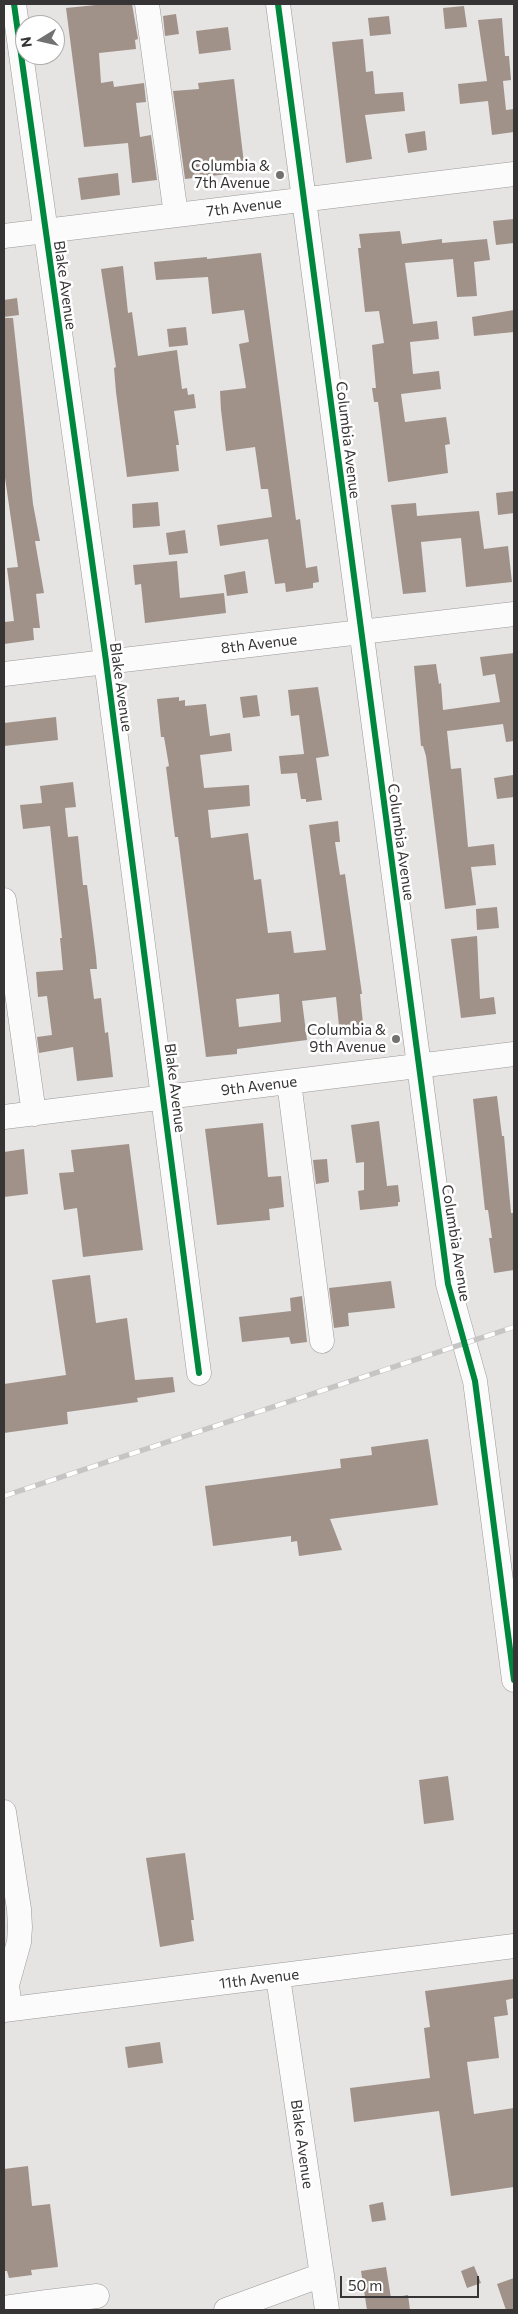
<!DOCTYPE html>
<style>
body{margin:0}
#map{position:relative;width:518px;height:2314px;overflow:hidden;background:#e6e3e3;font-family:Commissioner,sans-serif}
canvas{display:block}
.frame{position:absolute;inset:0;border:5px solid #363434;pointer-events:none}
.north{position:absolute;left:15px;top:15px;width:50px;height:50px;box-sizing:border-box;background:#fff;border:1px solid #afaeae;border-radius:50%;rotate:261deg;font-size:14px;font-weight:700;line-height:20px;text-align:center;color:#363434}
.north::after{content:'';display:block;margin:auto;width:18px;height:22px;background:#747171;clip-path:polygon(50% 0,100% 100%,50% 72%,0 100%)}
.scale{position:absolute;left:340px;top:2276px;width:139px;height:22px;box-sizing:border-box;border:2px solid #363434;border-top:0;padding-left:6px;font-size:15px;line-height:18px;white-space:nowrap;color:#363434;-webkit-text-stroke:4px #fff;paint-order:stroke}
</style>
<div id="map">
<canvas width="518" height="2314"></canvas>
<div class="frame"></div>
<div class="north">N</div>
<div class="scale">50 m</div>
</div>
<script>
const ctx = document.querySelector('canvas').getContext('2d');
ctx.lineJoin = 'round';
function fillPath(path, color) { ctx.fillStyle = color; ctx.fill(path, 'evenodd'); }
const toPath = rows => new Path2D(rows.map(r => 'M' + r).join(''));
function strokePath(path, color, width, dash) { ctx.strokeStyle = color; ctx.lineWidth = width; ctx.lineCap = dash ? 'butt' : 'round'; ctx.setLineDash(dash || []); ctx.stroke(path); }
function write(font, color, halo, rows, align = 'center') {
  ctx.font = font + ' Commissioner,sans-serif'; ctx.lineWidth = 5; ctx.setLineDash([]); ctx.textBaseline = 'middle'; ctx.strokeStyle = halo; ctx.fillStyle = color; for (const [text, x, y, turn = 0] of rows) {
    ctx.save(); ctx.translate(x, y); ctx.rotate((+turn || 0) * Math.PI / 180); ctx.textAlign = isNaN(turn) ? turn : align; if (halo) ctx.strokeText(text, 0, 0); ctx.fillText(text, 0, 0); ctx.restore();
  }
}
const building = toPath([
 [106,4,132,4,138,39,135,40,136,49,99,53,101,83,113,81,114,87,144,83,146,102,136,103,140,137,151,135,157,180,132,183,128,143,84,147,66,8],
 [464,6,467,27,445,29,443,8],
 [176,14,179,34,165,36,163,16],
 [389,16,391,34,370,36,368,18],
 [502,18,505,56,509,56,511,80,503,81,506,110,514,109,514,132,492,135,488,101,460,104,458,84,487,81,478,20],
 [228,27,231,50,199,54,196,31],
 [363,39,366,72,373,71,375,94,403,92,405,111,365,115,372,159,346,163,332,42],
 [234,79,245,172,185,179,173,91,199,89,198,83],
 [425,131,427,150,408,153,405,134],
 [118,173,120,195,81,200,78,178],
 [514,219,514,243,496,245,493,221],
 [400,231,402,244,442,239,442,243,487,239,490,260,474,262,477,296,457,297,453,259,405,263,413,324,437,321,439,339,410,342,413,374,439,371,441,389,401,394,405,422,446,417,450,444,445,445,448,473,388,482,378,402,374,402,372,388,376,388,372,345,384,343,379,311,365,312,358,248,361,248,359,234],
 [261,253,296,520,300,519,306,568,317,566,319,582,313,583,313,588,286,592,285,583,275,584,268,539,220,546,217,525,272,517,268,489,261,489,255,447,226,451,221,410,220,391,246,388,239,344,249,342,244,310,212,314,208,277,156,280,154,262,207,257,207,259],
 [123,266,128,313,132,312,138,356,177,350,182,389,187,388,188,395,194,394,196,408,174,411,179,445,176,445,179,471,127,477,116,392,114,368,116,367,101,269],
 [17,298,19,315,4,317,4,300],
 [514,310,514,332,474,336,472,317],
 [4,318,13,318,33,504,40,541,35,541,44,593,36,594,40,628,33,628,34,640,4,644,4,622,14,621,7,568,18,567,4,471],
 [186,327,188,345,169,347,167,329],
 [514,491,514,513,498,515,496,493],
 [158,502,160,526,133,528,132,504],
 [416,503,417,516,479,511,484,549,508,546,512,582,466,587,461,538,421,542,426,592,403,594,391,505],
 [185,530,188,553,169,555,166,533],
 [177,561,180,598,224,593,226,613,145,623,141,584,135,585,133,565],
 [245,571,248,593,227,596,224,575],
 [514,653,514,741,506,742,503,724,447,731,451,769,461,768,468,847,494,844,496,865,471,867,476,905,445,909,426,756,423,746,421,746,414,666,436,664,439,684,441,683,443,710,500,702,495,674,483,676,480,657],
 [318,687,329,756,316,758,322,800,306,802,306,799,301,799,297,773,281,774,279,756,304,754,299,715,291,716,288,690],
 [257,695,260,716,243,718,240,697],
 [179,697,179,701,185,700,185,706,206,704,210,736,230,733,232,751,200,755,204,788,249,785,250,806,208,810,211,838,248,833,254,880,261,879,268,933,291,931,294,953,326,950,309,825,338,821,340,842,335,842,340,875,345,874,362,994,360,994,364,1033,340,1036,336,997,302,1001,307,1040,237,1049,237,1054,206,1057,178,837,175,837,166,767,169,766,164,737,161,737,157,699],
 [279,994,281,1022,239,1027,236,999],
 [56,717,58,740,4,746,4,723],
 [513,775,514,797,497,799,494,778],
 [73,782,76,807,65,808,68,837,78,836,83,885,87,885,96,957,97,969,90,969,94,999,101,998,105,1033,108,1032,113,1077,77,1081,73,1047,39,1053,37,1037,52,1035,47,996,38,997,36,972,63,970,60,938,62,938,50,826,23,829,20,805,42,803,40,786],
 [497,907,499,928,477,930,476,909],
 [477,936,480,999,494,997,496,1014,461,1018,451,939],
 [497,1096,502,1136,504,1136,511,1213,514,1213,514,1270,494,1273,489,1238,492,1238,488,1210,485,1210,473,1099],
 [379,1121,387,1186,398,1185,400,1202,398,1202,398,1206,360,1210,358,1191,364,1190,364,1162,356,1163,351,1125],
 [263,1123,268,1177,281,1176,284,1207,269,1209,270,1220,217,1225,205,1129],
 [129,1144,143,1250,83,1257,77,1208,64,1210,59,1173,74,1172,71,1150],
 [24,1149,28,1194,4,1197,4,1152],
 [327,1159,329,1182,316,1184,313,1160],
 [90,1275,96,1323,127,1318,135,1380,173,1377,175,1392,137,1398,138,1402,67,1412,68,1424,4,1433,4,1384,66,1375,52,1280],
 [391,1281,395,1308,348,1313,349,1326,334,1328,329,1288],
 [302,1296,307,1342,291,1344,289,1337,242,1342,239,1317,291,1311,290,1298],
 [428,1439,438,1505,330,1519,342,1550,299,1556,297,1541,291,1542,291,1536,213,1546,205,1486,341,1468,340,1459,372,1455,371,1447],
 [448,1776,454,1820,424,1824,419,1780],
 [185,1853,194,1920,191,1920,194,1941,160,1947,146,1858],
 [514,1979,514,1998,506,2000,508,2015,494,2017,499,2058,467,2062,474,2114,514,2108,514,2187,451,2196,439,2111,354,2122,350,2088,430,2078,424,2028,430,2027,425,1991],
 [160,2042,163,2063,128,2068,125,2047],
 [28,2166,32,2206,50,2204,58,2267,31,2270,32,2275,9,2278,7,2271,4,2271,4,2169],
 [383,2202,386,2220,372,2222,369,2205],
 [474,2266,481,2283,467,2288,461,2271],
 [386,2267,391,2298,408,2295,410,2310,367,2310,361,2271],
 [514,2278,514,2310,506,2310,497,2284]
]);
const minor = toPath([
 [14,4,106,661,199,1373],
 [147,4,176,215],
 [278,4,448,1284,475,1381,514,1680],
 [4,236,514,174],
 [4,674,514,614],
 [4,900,34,1114],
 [289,1082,322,1341],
 [4,1117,514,1054],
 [4,1812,19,1909,20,1927,19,1942,7,1985,10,2009],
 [278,1977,327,2310],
 [4,2010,514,1946],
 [47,2302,97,2296],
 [4,2308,47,2302,48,2310],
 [226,2310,322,2275]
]);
const rail = toPath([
 [4,1496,514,1327]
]);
const cycleway = toPath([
 [14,4,106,661,199,1373],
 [278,4,448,1284,475,1381,514,1680]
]);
const markers = [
 [280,175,5,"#747171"],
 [396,1039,5,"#747171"]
];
const poiNames = [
 ["Columbia &",270,166],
 ["7th Avenue",270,183],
 ["Columbia &",386,1030],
 ["9th Avenue",386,1047]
];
const streetNames = [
 ["7th Avenue",244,207,-7],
 ["Blake Avenue",65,285,82],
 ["Columbia Avenue",348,440,83],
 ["8th Avenue",259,644,-7],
 ["Blake Avenue",121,687,82],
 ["Columbia Avenue",401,842,82],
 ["9th Avenue",259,1086,-7],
 ["Blake Avenue",175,1088,83],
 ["Columbia Avenue",456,1243,81],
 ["11th Avenue",259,1979,-7],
 ["Blake Avenue",302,2144,82]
];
fillPath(building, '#a09289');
strokePath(minor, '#9b9898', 25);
strokePath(minor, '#fbfbfb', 24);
strokePath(rail, '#c6c4c4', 5.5);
strokePath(rail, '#fff', 4, [11]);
strokePath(cycleway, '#00873e', 6);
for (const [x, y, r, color] of markers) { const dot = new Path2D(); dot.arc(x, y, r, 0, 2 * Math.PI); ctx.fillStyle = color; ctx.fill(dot); strokePath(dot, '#fff', 2); }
write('15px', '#363434', '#fff', poiNames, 'right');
write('15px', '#363434', '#fff', streetNames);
</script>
